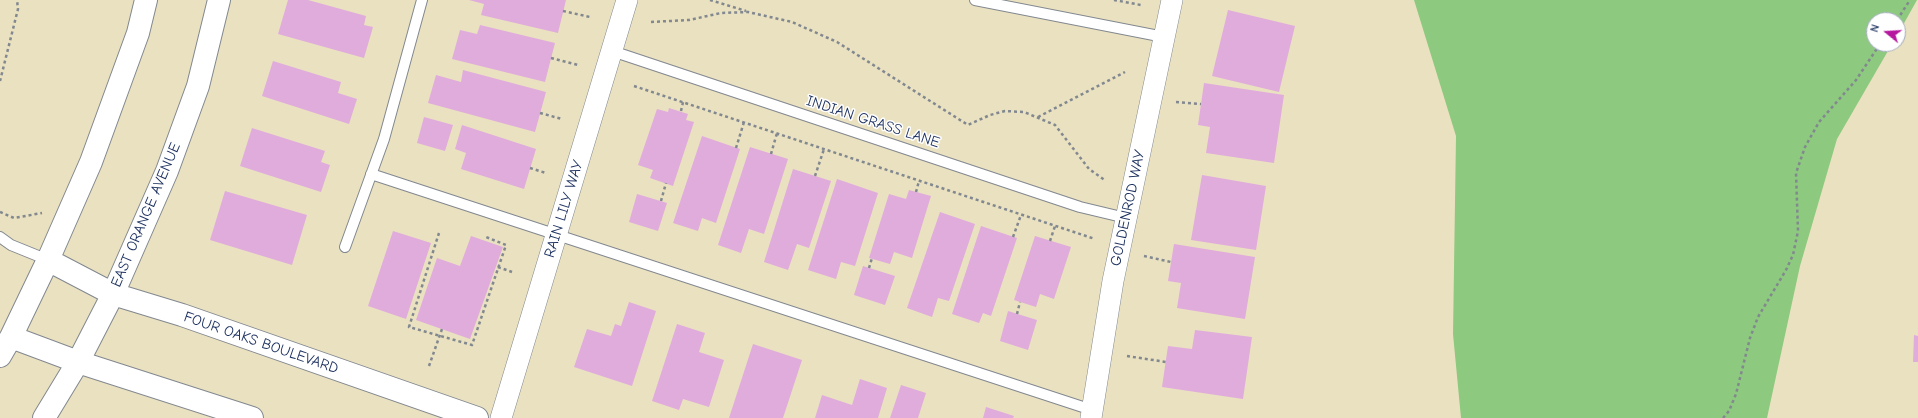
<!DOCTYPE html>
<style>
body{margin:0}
#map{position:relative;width:1918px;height:418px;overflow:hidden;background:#eae1c0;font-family:"Comic Neue",sans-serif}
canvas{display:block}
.north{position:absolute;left:1866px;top:12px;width:40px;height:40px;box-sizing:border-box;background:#fff;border:1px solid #a4acbf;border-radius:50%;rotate:288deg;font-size:11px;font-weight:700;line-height:16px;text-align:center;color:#1b2f5e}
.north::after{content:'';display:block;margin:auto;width:14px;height:18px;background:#b5179e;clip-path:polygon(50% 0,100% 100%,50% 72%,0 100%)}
</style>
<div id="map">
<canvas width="1918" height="418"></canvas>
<div class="north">N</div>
</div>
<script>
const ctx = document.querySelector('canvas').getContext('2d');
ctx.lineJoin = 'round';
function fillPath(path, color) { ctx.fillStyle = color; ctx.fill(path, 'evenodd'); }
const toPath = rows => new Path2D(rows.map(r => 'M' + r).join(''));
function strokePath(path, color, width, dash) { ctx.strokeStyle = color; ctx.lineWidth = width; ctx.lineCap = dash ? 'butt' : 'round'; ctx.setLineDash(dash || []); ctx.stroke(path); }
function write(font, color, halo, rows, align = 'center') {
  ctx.font = font + ' "Comic Neue",sans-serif'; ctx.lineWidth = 3; ctx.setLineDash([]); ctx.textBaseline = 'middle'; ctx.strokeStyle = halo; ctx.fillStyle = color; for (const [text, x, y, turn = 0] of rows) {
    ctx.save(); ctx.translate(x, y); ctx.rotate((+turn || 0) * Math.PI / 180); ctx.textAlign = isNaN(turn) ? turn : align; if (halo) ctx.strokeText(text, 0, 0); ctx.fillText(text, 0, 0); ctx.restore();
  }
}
const green = toPath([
 [1414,0,1917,0,1898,34,1898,20,1874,20,1874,44,1892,44,1837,139,1800,266,1767,418,1461,418,1453,334,1456,136]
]);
const building = toPath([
 [288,0,308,0,366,16,364,25,373,27,364,58,278,34],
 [469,0,566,0,558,33,481,15,484,4],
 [1228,10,1295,26,1279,92,1212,76],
 [480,25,555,43,545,82,452,59,460,30,477,34],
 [273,61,341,82,338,93,357,99,349,124,262,96],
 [463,70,546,92,535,132,428,103,436,75,461,82],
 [1204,83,1284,95,1274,163,1206,153,1210,127,1198,125],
 [669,108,688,114,686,120,694,122,673,186,650,178,653,170,638,165,657,109,668,112],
 [424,117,453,125,445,151,417,143],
 [462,125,536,149,524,189,461,169,466,153,455,149],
 [252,128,325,151,321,162,330,165,321,192,240,166],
 [702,136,740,149,716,223,702,218,698,231,673,223],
 [750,147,788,159,764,234,749,229,741,253,718,245],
 [793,169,831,181,809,248,797,244,788,270,764,262],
 [1202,175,1266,186,1256,250,1191,240],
 [837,179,878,193,855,266,841,262,836,279,808,270],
 [909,190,931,196,912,258,894,252,890,264,869,258,889,194,906,199],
 [225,191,307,215,292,265,210,240],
 [637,194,667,203,658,231,629,222],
 [940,212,975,224,949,301,938,298,932,317,907,308],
 [981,226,1017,238,991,316,983,313,979,323,952,314],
 [393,231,431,243,406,319,368,306],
 [471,236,503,247,470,339,416,320,437,258,460,266],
 [1035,236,1071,247,1054,299,1040,294,1036,307,1014,300],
 [1174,244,1255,257,1245,319,1177,308,1181,283,1168,281],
 [863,266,895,276,885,305,854,295],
 [629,302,656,311,632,386,574,367,587,329,611,336,615,324,621,326],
 [1008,311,1037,320,1028,350,1000,341],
 [677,324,705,333,699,352,724,360,709,407,683,399,679,410,652,401],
 [1195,330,1252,337,1243,399,1162,387,1168,346,1192,349],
 [1914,335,1918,336,1918,362,1913,362],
 [753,344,802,360,783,418,729,418],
 [860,379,887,388,878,418,815,418,822,395,852,405],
 [901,385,926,393,918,418,890,418],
 [986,407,1014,416,1013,418,983,418]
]);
const path = toPath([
 [710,0,746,11],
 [1114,0,1141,5],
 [563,11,590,17],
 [1897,20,1910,0],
 [651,22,689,20,721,13,748,12,792,22,837,42,968,125,990,115,1005,111,1024,112,1055,125,1089,169,1106,181],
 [551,58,578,65],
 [0,81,18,9,17,0],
 [634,86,1095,239],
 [1176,102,1201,104],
 [681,111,683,102],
 [540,113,562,119],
 [1038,117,1125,72],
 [736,148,744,122],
 [771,154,777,133],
 [530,168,546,173],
 [815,176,824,149],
 [916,192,919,181],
 [661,201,666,183],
 [0,212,14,218,42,213],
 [439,233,409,327,472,345,506,245,486,237],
 [1013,237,1021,215],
 [1050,241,1055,226],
 [1144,256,1171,262],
 [498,267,512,272],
 [869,268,872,258],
 [1017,314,1020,302],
 [1127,356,1166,362],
 [429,366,442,329],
 [1723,418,1729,411,1736,394,1750,338,1758,317,1786,270,1793,255,1798,231,1796,173,1805,147,1819,122,1856,80,1880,44]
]);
const service = toPath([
 [975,0,1164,37],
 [612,51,1080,207,1126,218],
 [371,174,1092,410],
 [0,237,11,245,48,260],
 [345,247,384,139,422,0]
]);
const minor = toPath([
 [501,418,627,0],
 [1091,418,1113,281,1172,0]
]);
const tertiary = toPath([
 [48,260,113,294,182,315,477,418],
 [11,337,78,362,252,418],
 [0,356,11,337,48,260,91,162,138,33,146,0],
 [44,418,78,362,113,294,167,171,198,86,219,0]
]);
const streetNames = [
 ["INDIAN GRASS LANE",873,122,18],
 ["GOLDENROD WAY",1128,208,-78],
 ["RAIN LILY WAY",564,209,-73],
 ["EAST ORANGE AVENUE",146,215,-67],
 ["FOUR OAKS BOULEVARD",261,343,19]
];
fillPath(green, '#8dc97e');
fillPath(building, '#e0acdc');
strokePath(service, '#82888f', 12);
strokePath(minor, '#82888f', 22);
strokePath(tertiary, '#82888f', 24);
strokePath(path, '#82888f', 2.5, [3, 3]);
strokePath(service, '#fff', 10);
strokePath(minor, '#fff', 21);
strokePath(tertiary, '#fff', 22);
write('15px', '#1b2f5e', '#fff', streetNames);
</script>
